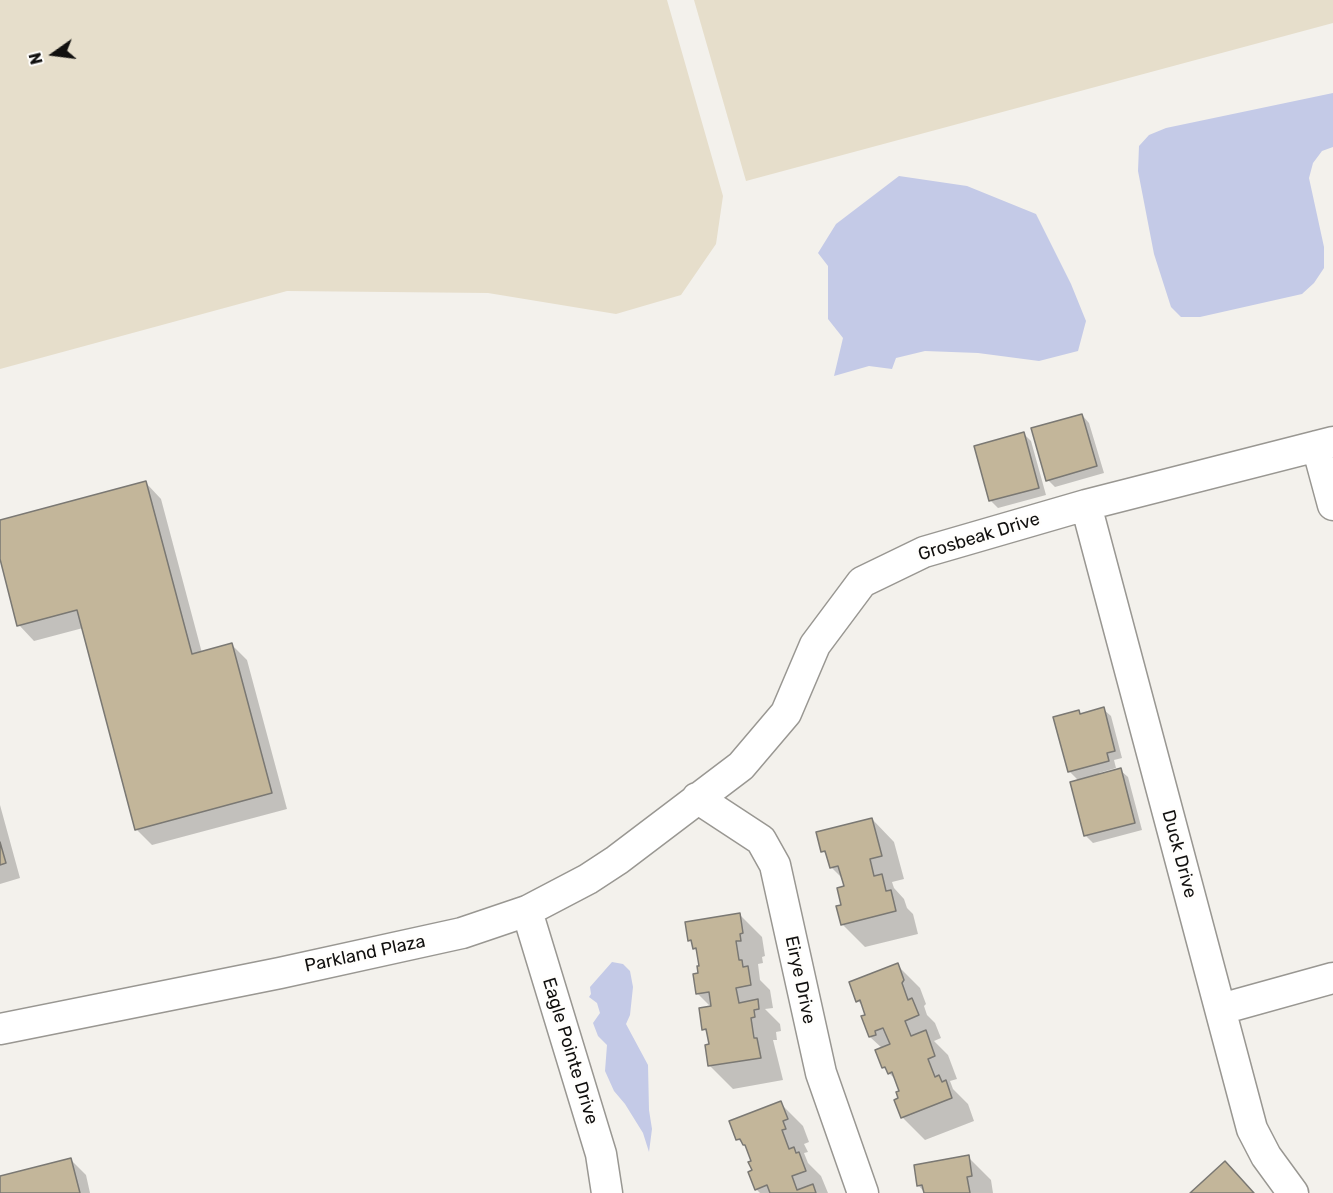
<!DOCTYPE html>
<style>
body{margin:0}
#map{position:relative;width:1333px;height:1193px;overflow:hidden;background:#f3f1ec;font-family:Rubik,sans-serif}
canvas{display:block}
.north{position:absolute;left:24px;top:24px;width:60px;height:60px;-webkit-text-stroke:4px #fffefc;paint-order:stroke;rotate:256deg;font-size:16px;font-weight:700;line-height:24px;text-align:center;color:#11100f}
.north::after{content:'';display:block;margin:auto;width:21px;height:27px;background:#11100f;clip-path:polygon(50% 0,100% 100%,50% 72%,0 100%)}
</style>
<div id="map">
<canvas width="1333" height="1193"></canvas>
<div class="north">N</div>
</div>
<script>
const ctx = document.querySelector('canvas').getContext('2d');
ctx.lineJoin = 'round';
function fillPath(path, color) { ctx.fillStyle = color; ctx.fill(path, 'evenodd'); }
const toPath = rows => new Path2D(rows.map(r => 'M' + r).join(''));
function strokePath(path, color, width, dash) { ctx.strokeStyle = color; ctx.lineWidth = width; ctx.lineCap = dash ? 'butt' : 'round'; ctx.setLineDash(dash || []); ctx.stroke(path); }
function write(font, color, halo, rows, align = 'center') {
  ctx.font = font + ' Rubik,sans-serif'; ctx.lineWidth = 5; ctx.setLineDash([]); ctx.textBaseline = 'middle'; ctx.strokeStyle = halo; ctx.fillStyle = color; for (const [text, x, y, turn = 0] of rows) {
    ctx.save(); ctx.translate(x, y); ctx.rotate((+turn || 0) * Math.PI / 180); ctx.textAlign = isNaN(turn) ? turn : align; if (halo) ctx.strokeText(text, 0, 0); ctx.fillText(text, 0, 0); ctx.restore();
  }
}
const green = toPath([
 [0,0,667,0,723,196,716,244,681,295,616,314,488,293,287,291,0,369],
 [694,0,1333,0,1333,23,746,181]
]);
const water = toPath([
 [1333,93,1333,147,1322,151,1313,163,1309,178,1324,247,1324,268,1314,283,1302,294,1200,317,1181,317,1171,307,1154,254,1138,171,1139,146,1149,135,1166,128],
 [899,176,967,186,1036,214,1071,284,1086,321,1078,351,1039,361,978,353,925,351,896,358,892,369,869,366,834,376,843,338,828,319,828,266,818,253,836,224],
 [612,962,623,964,630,971,633,987,630,1015,626,1024,648,1065,649,1110,652,1129,649,1152,643,1133,625,1104,614,1091,605,1071,607,1045,598,1036,593,1023,600,1013,597,1003,589,997,591,994,590,987]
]);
const shadow = toPath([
 [1082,415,1089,423,1104,473,1055,487,1048,480],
 [1024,434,1031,441,1046,495,998,508,991,501,976,447],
 [146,483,161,499,202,653,232,645,247,660,287,809,152,845,136,829,83,628,34,641,19,625,0,553,0,522],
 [1103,709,1111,716,1122,758,1114,760,1116,768,1099,773,1099,776,1120,770,1128,777,1142,830,1093,843,1086,836,1079,781,1069,771,1079,712,1082,715],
 [0,805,20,878,0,884],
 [872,819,894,842,904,879,892,882,894,888,904,899,907,908,913,914,918,934,865,947,842,924,845,887,844,880,831,867,828,857,823,851],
 [739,914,762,937,765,956,762,957,763,963,758,964,760,980,770,990,773,1008,765,1009,780,1024,781,1031,776,1032,777,1040,773,1040,783,1080,733,1089,710,1066,706,1046,711,1045,709,1034,704,1029,711,1007,697,993,701,967,699,953,690,940],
 [897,965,920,988,926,1004,924,1006,927,1015,935,1023,941,1038,934,1041,948,1055,957,1079,950,1081,953,1089,968,1104,974,1121,925,1140,902,1117,901,1092,897,1081,883,1067,883,1049,870,1037,863,1017,867,1016,864,1007,858,1001],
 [780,1103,803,1126,809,1142,804,1144,808,1152,804,1153,808,1163,821,1176,828,1193,760,1193,756,1189,753,1162,749,1150,738,1139],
 [968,1157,991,1180,993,1193,925,1193,919,1186],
 [70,1159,86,1175,90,1193,0,1193,0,1177]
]);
const building = toPath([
 [1082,414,1097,466,1046,481,1031,428,1082,414],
 [1024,432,1039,488,989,501,974,446,1024,432],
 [146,481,192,654,232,643,272,793,135,830,77,610,17,626,0,559,0,520,146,481],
 [1104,707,1115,751,1107,753,1109,761,1068,772,1053,717,1079,710,1080,714,1104,707],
 [1121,768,1135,823,1084,836,1070,782,1121,768],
 [872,818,882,856,870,859,874,876,882,874,886,891,891,890,896,911,841,925,836,906,841,905,837,888,844,886,838,866,830,868,825,851,821,852,816,832,872,818],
 [0,842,6,863,0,865,0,842],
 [740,913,743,933,740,934,741,941,736,941,739,960,742,960,743,967,748,966,751,985,736,988,739,1003,758,999,759,1009,754,1010,755,1017,751,1018,754,1038,757,1038,761,1058,708,1066,705,1045,709,1044,706,1029,702,1030,699,1008,711,1006,709,992,696,994,693,974,698,973,697,966,699,966,696,948,693,949,691,940,688,941,685,922,740,913],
 [898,963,904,980,902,983,908,1000,912,998,919,1015,905,1021,911,1036,926,1030,935,1056,928,1059,935,1077,939,1075,942,1082,946,1080,952,1098,901,1118,894,1100,898,1098,896,1092,899,1091,892,1072,888,1074,885,1067,882,1068,875,1050,890,1044,883,1028,875,1031,876,1035,869,1037,861,1016,865,1015,860,1000,856,1002,849,982,898,963],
 [781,1101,788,1119,783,1121,786,1129,782,1130,789,1149,794,1147,796,1153,799,1152,806,1171,792,1176,797,1190,813,1184,816,1193,770,1193,767,1185,755,1190,748,1172,752,1170,748,1162,751,1161,745,1145,743,1145,740,1139,736,1140,729,1121,781,1101],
 [969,1155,972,1176,967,1177,970,1193,924,1193,922,1185,917,1186,914,1165,969,1155],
 [71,1158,80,1193,0,1193,0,1176,71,1158],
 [1225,1161,1254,1193,1190,1193,1225,1161]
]);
const minor = toPath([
 [1317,446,1333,505],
 [1086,505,1252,1129,1266,1156,1293,1193],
 [697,798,761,840,775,865,821,1073,863,1193],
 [527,911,601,1154,607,1193],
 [1221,1009,1333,978],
 [0,1029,280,973,462,933,527,911,588,879,617,860,741,766,786,713,815,645,862,582,924,552,1086,505,1333,442]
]);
const streetNames = [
 ["Grosbeak Drive",979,537,-17],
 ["Duck Drive",1179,854,75],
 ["Parkland Plaza",365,954,-12],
 ["Eirye Drive",800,980,78],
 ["Eagle Pointe Drive",570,1051,73]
];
fillPath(green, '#e6decb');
fillPath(water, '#c4cae7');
fillPath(shadow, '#0003');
fillPath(building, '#c3b69a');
strokePath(building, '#7a7873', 1.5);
strokePath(minor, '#999792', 33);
strokePath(minor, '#fff', 30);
write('18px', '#11100f', '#fffefc', streetNames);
</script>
